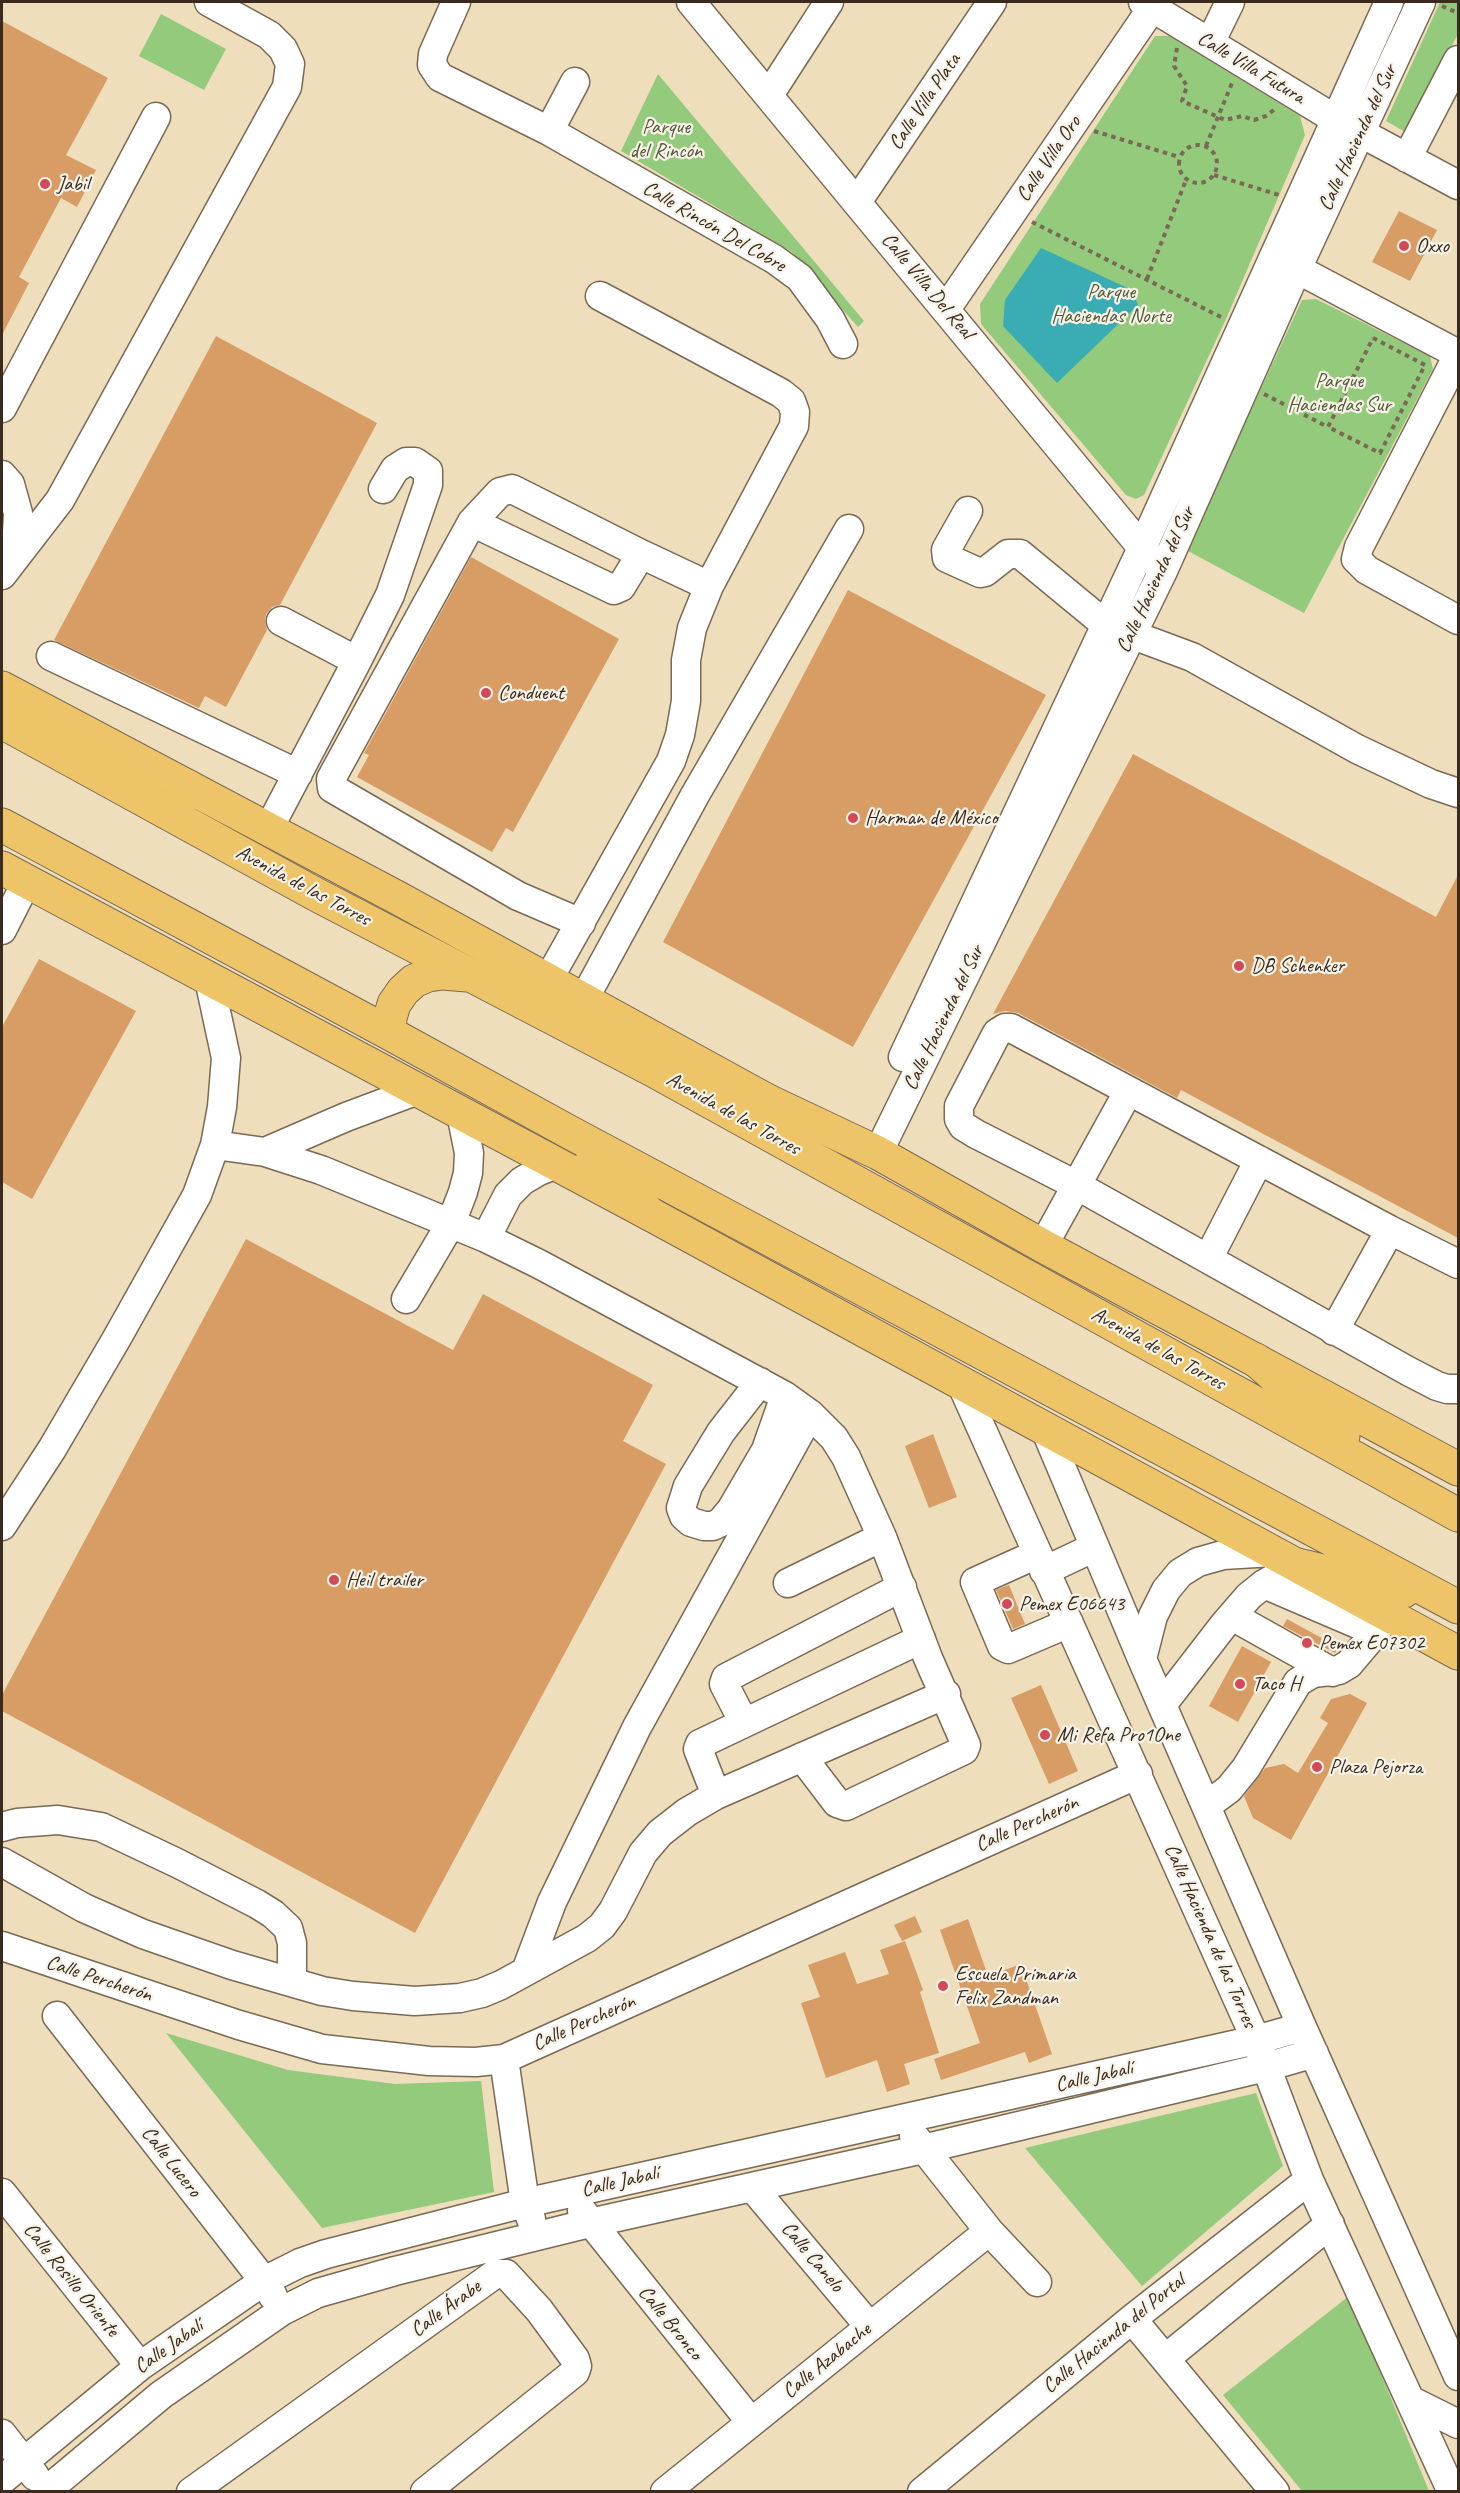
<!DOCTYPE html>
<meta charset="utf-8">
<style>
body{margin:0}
#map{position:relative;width:1460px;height:2493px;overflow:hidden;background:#eedebc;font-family:Caveat,sans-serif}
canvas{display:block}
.frame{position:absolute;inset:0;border:3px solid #3b2a1e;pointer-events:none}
</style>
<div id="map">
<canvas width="1460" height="2493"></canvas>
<div class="frame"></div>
</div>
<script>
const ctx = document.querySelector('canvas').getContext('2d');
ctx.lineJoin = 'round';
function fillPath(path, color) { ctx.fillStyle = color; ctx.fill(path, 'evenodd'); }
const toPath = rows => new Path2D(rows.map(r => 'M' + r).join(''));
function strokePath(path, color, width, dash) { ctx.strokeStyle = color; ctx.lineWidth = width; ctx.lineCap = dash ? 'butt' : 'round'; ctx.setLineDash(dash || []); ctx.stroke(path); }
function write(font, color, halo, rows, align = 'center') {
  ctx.font = font + ' Caveat,sans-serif'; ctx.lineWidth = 4.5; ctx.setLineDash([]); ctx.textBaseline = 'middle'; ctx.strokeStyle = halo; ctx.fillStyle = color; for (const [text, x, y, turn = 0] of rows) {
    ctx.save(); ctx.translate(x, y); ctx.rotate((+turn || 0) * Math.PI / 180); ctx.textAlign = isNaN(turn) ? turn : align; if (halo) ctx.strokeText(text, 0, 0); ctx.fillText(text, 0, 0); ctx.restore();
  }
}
const green = toPath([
 [1440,2,1458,2,1458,34,1407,133,1386,121],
 [161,14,226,49,204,90,139,56],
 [1155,36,1169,36,1300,116,1305,135,1226,319,1144,495,1136,499,1126,495,981,324,980,304],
 [658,74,864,321,858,327,792,252,621,151],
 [1316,299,1430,356,1433,369,1304,613,1186,550,1302,300],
 [166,2033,288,2070,395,2084,481,2081,494,2192,322,2228],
 [1256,2093,1283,2166,1142,2286,1025,2148],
 [1349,2296,1429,2491,1302,2491,1223,2395]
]);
const water = toPath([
 [1041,248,1132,290,1138,305,1057,383,1003,326,1005,300]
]);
const building = toPath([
 [2,21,108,78,66,155,96,170,77,207,61,198,19,277,29,283,2,335],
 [1399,211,1437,230,1410,281,1372,262],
 [216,336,377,423,280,605,272,607,266,614,265,622,267,630,226,707,205,696,199,708,54,640],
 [471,557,619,639,513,832,506,828,492,852,357,777,369,755,364,753],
 [848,590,1046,695,853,1047,663,942],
 [1133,754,1436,917,1458,875,1458,1238,1181,1090,1177,1098,1018,1013,1005,1011,993,1014],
 [39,959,136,1011,32,1199,2,1182,2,1027],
 [246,1239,453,1350,483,1294,653,1385,623,1441,666,1464,415,1933,2,1711,2,1695],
 [933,1434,957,1497,929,1508,905,1446],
 [1009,1585,1025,1624,1013,1629,996,1590],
 [1287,1619,1338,1647,1335,1653,1283,1626],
 [1242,1646,1271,1662,1238,1722,1209,1706],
 [1041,1685,1078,1771,1049,1784,1011,1698],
 [1350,1694,1367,1703,1291,1840,1253,1818,1244,1796,1265,1768,1284,1764,1298,1773,1328,1723,1320,1718,1331,1699],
 [915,1916,922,1932,902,1941,894,1925],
 [968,1919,988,1976,1021,1964,1052,2054,1029,2063,1025,2052,941,2080,934,2059,980,2043,940,1930],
 [905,1941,923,1990,920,1992,939,2053,904,2064,910,2084,887,2092,877,2060,826,2078,801,2003,820,1997,808,1965,845,1952,857,1984,889,1974,880,1950]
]);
const path = toPath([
 [1442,6,1458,13],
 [1177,48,1174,66,1187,86,1182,101,1225,120,1242,116,1254,120,1266,116,1275,109],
 [1094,131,1179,157],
 '1179 164a19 19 0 1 1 38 0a19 19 0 1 1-38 0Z',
 [1206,146,1232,83],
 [1214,175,1279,195],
 [1032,222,1221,317],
 [1147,279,1186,180],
 [1373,338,1425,365,1380,453,1328,427,1373,338],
 [1264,394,1328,427]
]);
const minor = toPath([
 [456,2,433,54,432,65,440,77,549,131,774,259,800,278,830,319,843,344],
 [691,2,1153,561],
 [1143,2,1335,119,1458,185],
 [1210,43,1230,2],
 [769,95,829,2],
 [549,131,575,82],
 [1407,158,1458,60],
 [857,202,992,2],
 [1297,269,1458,354],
 [946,309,1152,8],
 [1458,355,1359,547,1356,559,1367,570,1458,620],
 [2,408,156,117],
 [2,475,10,484,18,513,17,532,8,558],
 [968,511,946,550,947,558,980,573,985,572,1008,554,1020,554,1106,625,1192,657,1357,749,1431,784,1458,793],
 [472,522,614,590,621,587,641,554,512,489,500,492,472,522,331,779,332,788,518,896,581,923],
 [641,554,709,586],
 [2,575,60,500,287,87,290,64,283,49,269,35,209,2],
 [281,621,357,661],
 [51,656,298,774],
 [269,828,357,661,390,595,428,485,428,471,415,462,406,462,395,469,383,489],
 [2,930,27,881],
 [209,979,226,1058,222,1107,215,1145],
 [548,980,671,761,680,735,686,701,686,660,692,628,709,586,794,426,795,412,791,401,781,393,600,296],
 [584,999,695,795,849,529],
 [903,1057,1142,548,1389,2],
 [265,1152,346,1117,418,1090],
 [878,1153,1163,571,1297,269,1421,2],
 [486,1238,508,1195,522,1181,539,1171,557,1164],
 [1043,1246,1128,1092],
 [1208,1259,1259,1160],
 [1458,1264,1390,1230,1011,1028,1005,1028,997,1033,959,1106,959,1119,963,1126,976,1134,1076,1185,1408,1371,1437,1386,1447,1389,1458,1389],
 [406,1299,451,1223,463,1192,468,1173,469,1153,461,1113],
 [1334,1331,1390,1230],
 [760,1382,721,1432,688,1486,681,1508,684,1516,691,1522,704,1526,713,1526,721,1522,731,1510,766,1450,785,1396],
 [961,1383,1256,2040,1309,2180,1452,2492],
 [1046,1431,1142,1659,1302,2027,1458,2376],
 [2,1526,52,1449,117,1338,197,1195,215,1145,265,1152,321,1170,486,1238,539,1264,785,1396,810,1414,834,1438,846,1457,882,1537,928,1658,966,1745,964,1750,846,1806,837,1803,802,1757],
 [1037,1554,975,1582,1002,1646,1008,1649,1069,1623],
 [1044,1571,1095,1547],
 [788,1583,882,1537],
 [1264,1584,1376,1632],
 [1232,1616,1332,1672],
 [1142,1659,1153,1616,1166,1590,1180,1573,1198,1562,1223,1555,1273,1552],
 [1162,1705,1223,1626,1249,1596,1264,1584,1298,1565],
 [744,1723,724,1684,726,1678,902,1587],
 [716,1795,698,1749,700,1744,921,1639],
 [1206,1806,1229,1789,1246,1768,1298,1682,1313,1673,1339,1670,1349,1664,1376,1632,1387,1614],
 [2,1827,17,1823,58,1820,101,1827,177,1863,257,1904,273,1914,288,1928,292,1943,292,1982],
 [2,1862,84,1908,143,1934,232,1965,322,1991,353,1996,415,2001,460,1998,482,1993,501,1985,587,1938,602,1926,613,1911,643,1853,660,1833,687,1812,716,1795,946,1694],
 [2,1946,239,2025,322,2049,429,2061,476,2062,504,2059,1138,1774],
 [526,1971,552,1902,637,1727,810,1414],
 [57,2016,264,2281,273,2296],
 [504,2059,525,2203,531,2219],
 [914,2136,989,2231,1037,2282],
 [753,2188,870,2327],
 [2,2193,140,2366],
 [582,2211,751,2422],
 [1132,2319,1275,2492],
 [1165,2359,1330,2224],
 [1412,2401,1458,2424],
 [2,2434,35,2476],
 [2,2480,140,2366,264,2281,300,2263,326,2254,525,2203,1256,2040,1302,2027],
 [45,2492,161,2395,282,2311,318,2293,395,2271,590,2223,923,2149,1266,2067,1314,2053],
 [191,2492,495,2274,506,2274,539,2310,575,2359,577,2366,575,2372,425,2492],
 [665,2492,989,2231],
 [922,2492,1132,2319,1309,2180]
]);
const major = toPath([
 [2,688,398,898,768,1101,878,1153,1043,1246,1458,1469],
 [2,868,650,1214,1458,1653]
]);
const highway = toPath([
 [2,722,317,895,651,1069,1458,1515],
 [173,816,187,786],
 [2,825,389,1033,571,1133,1458,1607],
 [389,1033,390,1018,394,1004,403,991,414,981,428,975,443,973,467,975],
 [704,1083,768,1101],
 [593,1156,650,1214],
 [1256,1360,1343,1436],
 [1298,1565,1404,1591]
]);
const markers = [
 [45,184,6,"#d1495b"],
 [1404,246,6,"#d1495b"],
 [486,693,6,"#d1495b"],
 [853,818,6,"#d1495b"],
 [1239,966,6,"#d1495b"],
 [334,1580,6,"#d1495b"],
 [1007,1604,6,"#d1495b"],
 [1307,1643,6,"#d1495b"],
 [1240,1684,6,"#d1495b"],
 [1045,1735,6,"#d1495b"],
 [1317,1767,6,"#d1495b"],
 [943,1986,6,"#d1495b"]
];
const streetNames = [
 ["Calle Villa Futura",1251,68,31],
 ["Calle Villa Plata",925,102,-56],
 ["Calle Hacienda del Sur",1358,138,-65],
 ["Calle Villa Oro",1049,159,-56],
 ["Calle Rincón Del Cobre",714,227,30],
 ["Calle Villa Del Real",927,286,50],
 ["Calle Hacienda del Sur",1156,580,-65],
 ["Avenida de las Torres",303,886,28],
 ["Calle Hacienda del Sur",944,1018,-64],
 ["Avenida de las Torres",733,1114,29],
 ["Avenida de las Torres",1158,1349,29],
 ["Calle Percherón",1027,1824,-24],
 ["Calle Hacienda de las Torres",1210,1936,66],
 ["Calle Percherón",99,1979,18],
 ["Calle Percherón",584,2023,-24],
 ["Calle Jabalí",1094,2077,-13],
 ["Calle Lucero",171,2162,52],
 ["Calle Jabalí",620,2182,-13],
 ["Calle Canelo",812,2257,50],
 ["Calle Rosillo Oriente",71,2280,51],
 ["Calle Árabe",446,2309,-36],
 ["Calle Bronco",670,2323,51],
 ["Calle Hacienda del Portal",1114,2334,-39],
 ["Calle Jabalí",169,2347,-35],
 ["Calle Azabache",827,2361,-39]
];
const parkNames = [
 ["Parque",666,127],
 ["del Rincón",666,151],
 ["Parque",1111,292],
 ["Haciendas Norte",1111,316],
 ["Parque",1339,381],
 ["Haciendas Sur",1339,405]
];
const poiNames = [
 ["Jabil",57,184],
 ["Oxxo",1416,246],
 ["Conduent",498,693],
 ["Harman de México",865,818],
 ["DB Schenker",1251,966],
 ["Heil trailer",346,1580],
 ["Pemex E06643",1019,1604],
 ["Pemex E07302",1319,1643],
 ["Taco H",1252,1684],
 ["Mi Refa Pro1One",1057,1735],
 ["Plaza Pejorza",1329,1767],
 ["Escuela Primaria",955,1974],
 ["Felix Zandman",955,1998]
];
fillPath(green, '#93ca7c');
fillPath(water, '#3aacb3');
fillPath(building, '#d89c65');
strokePath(minor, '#7a6955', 31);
strokePath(major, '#7a6955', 35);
strokePath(highway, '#7a6955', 35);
strokePath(path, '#7a6955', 4, [4.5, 4.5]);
strokePath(minor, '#fff', 28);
strokePath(major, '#eec469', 33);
strokePath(highway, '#eec469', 33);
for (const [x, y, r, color] of markers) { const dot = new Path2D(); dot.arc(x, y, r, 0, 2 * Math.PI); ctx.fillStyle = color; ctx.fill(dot); strokePath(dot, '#f7f3e8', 2); }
write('21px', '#3b2a1e', '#f7f3e8', streetNames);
write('21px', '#555a3a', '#f7f3e8', parkNames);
write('21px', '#3b2a1e', '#f7f3e8', poiNames, 'left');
</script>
